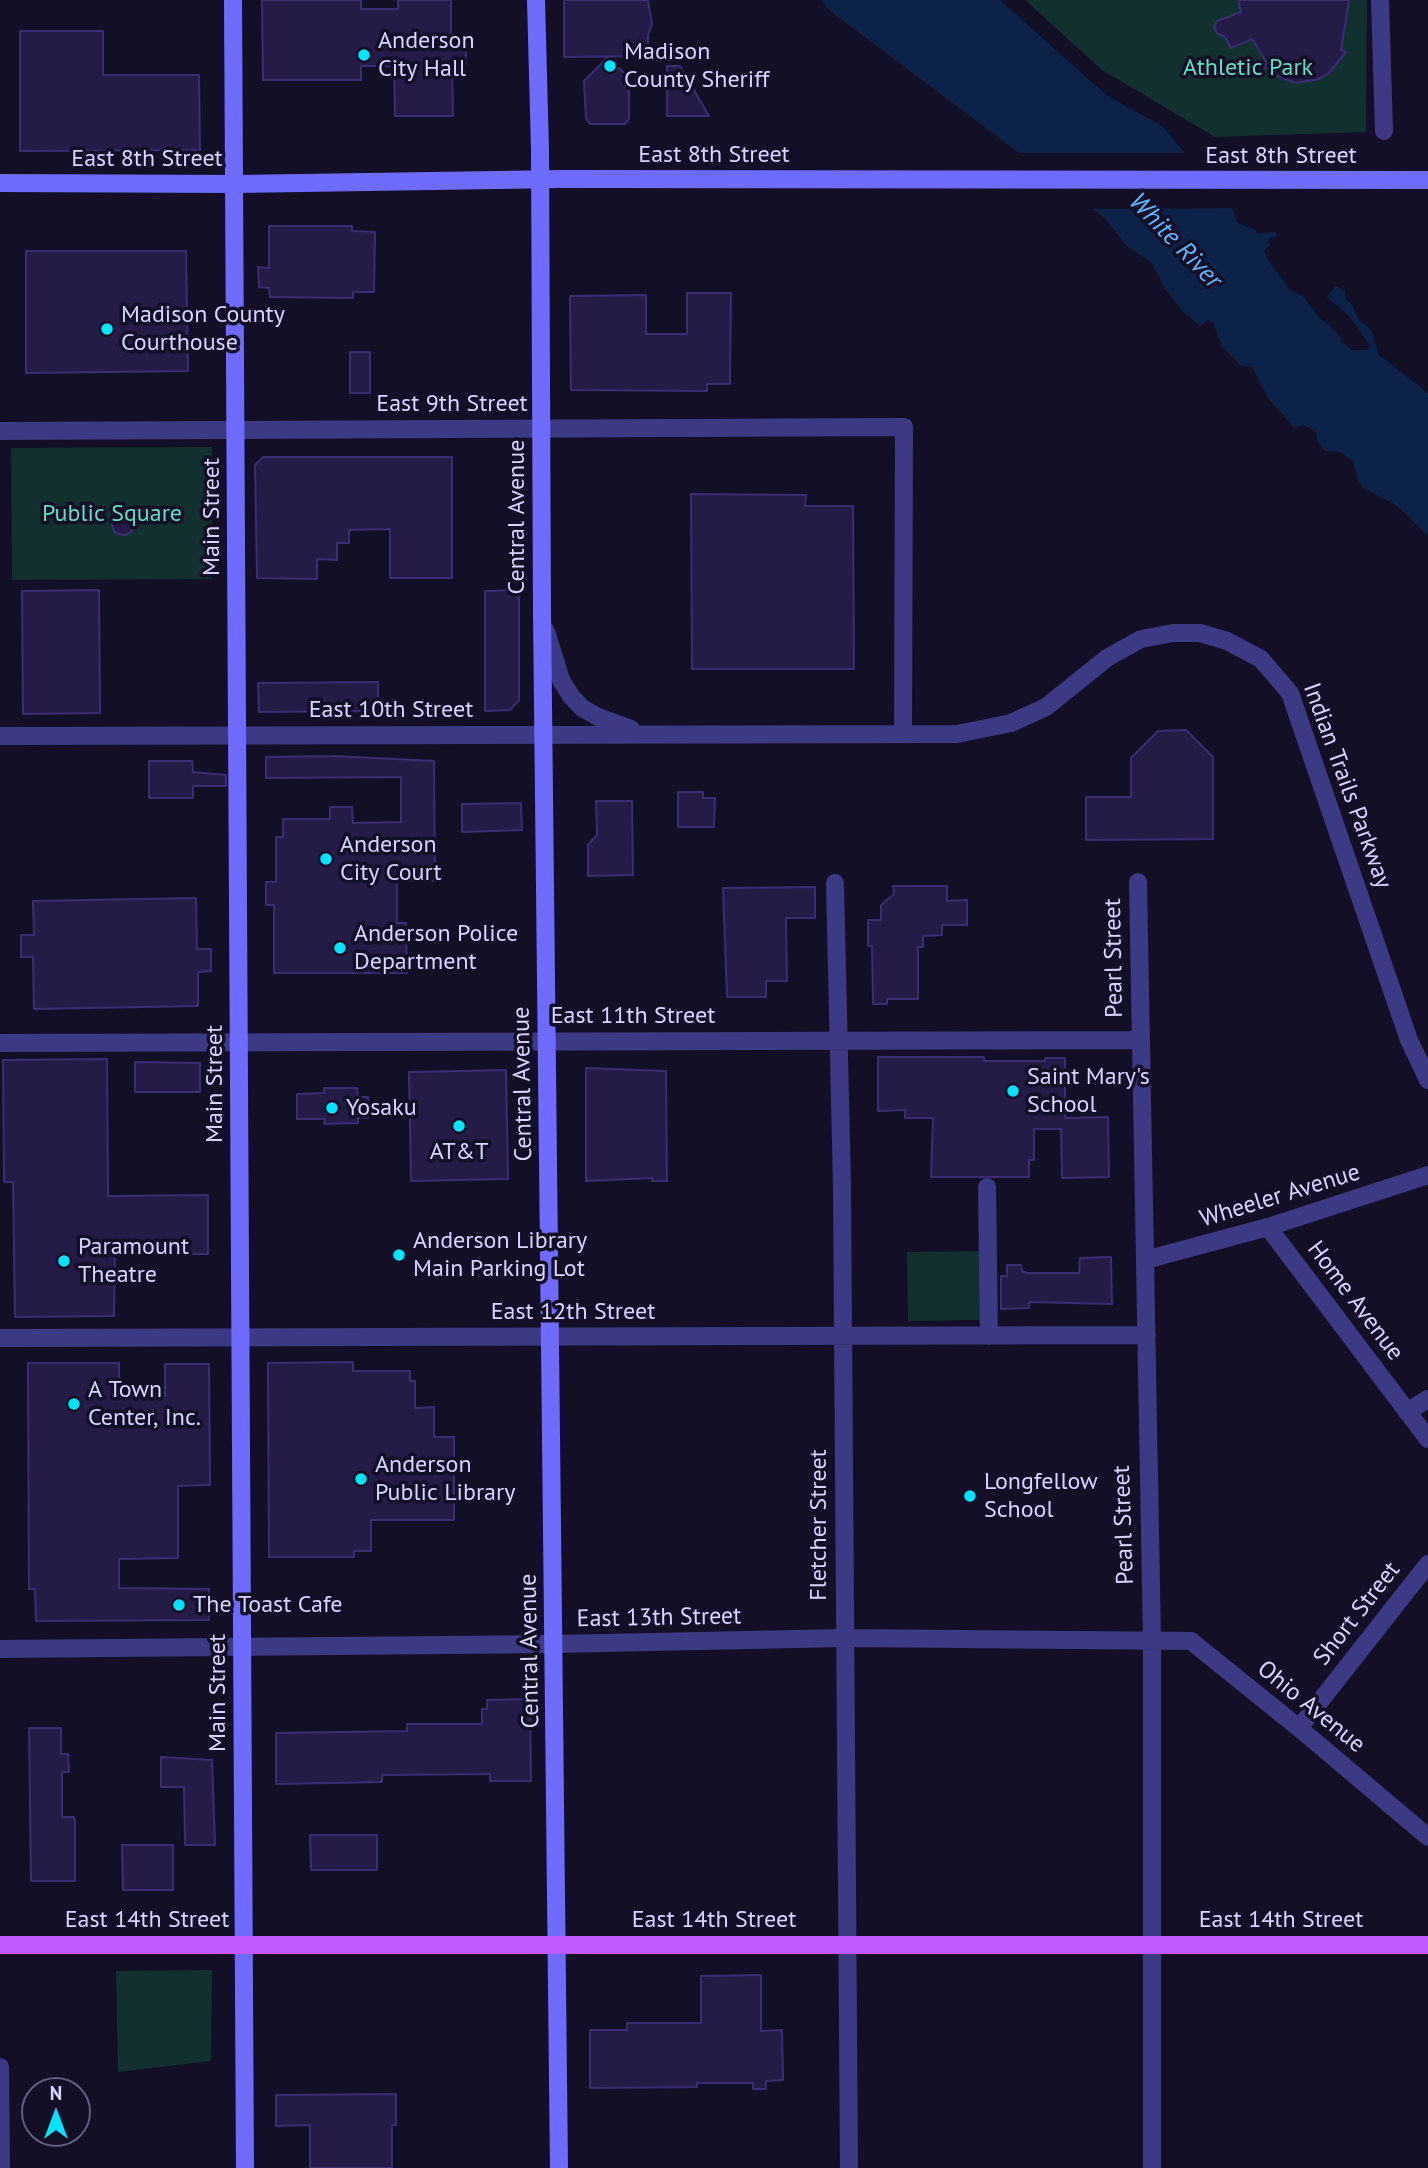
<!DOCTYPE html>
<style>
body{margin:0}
#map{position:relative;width:1428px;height:2168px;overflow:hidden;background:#130f26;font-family:"PT Sans",sans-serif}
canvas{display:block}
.north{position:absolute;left:21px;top:2077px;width:70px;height:70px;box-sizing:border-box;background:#130f26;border:2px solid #625e7d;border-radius:50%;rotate:0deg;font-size:19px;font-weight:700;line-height:28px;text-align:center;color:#d9d4ff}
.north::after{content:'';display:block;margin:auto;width:24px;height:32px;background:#00e5ff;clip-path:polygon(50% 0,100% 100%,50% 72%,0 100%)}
</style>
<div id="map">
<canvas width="1428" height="2168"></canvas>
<div class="north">N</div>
</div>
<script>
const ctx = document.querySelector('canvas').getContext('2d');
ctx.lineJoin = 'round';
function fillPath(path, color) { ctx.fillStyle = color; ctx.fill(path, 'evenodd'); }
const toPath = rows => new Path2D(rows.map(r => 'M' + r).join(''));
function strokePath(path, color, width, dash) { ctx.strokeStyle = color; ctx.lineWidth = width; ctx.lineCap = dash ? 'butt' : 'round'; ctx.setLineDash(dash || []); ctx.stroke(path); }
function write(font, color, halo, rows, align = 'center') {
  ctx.font = font + ' "PT Sans",sans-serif'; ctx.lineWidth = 7; ctx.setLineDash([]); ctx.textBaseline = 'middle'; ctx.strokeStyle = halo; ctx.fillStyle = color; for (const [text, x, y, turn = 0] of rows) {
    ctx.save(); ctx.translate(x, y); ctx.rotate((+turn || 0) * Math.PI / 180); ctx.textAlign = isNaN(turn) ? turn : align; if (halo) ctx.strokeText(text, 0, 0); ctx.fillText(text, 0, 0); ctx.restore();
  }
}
const green = toPath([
 [1025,0,1367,0,1366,132,1215,137,1102,70],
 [212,447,212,579,12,580,11,448],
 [981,1251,982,1320,908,1321,907,1252],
 [212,1970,211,2061,118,2072,116,1971]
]);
const water = toPath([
 [821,0,1000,0,1106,95,1162,126,1234,211,1237,223,1254,229,1257,233,1275,232,1278,236,1268,239,1270,246,1264,250,1268,260,1290,290,1304,297,1317,316,1336,331,1342,342,1352,350,1367,350,1370,346,1350,317,1327,297,1335,286,1345,291,1345,298,1352,305,1359,321,1371,329,1379,355,1428,393,1428,536,1396,505,1363,488,1357,479,1353,461,1340,452,1325,451,1317,441,1316,432,1304,425,1294,428,1268,398,1252,367,1240,365,1222,347,1213,323,1208,320,1200,326,1183,312,1165,289,1151,262,1126,246,1106,219,829,10]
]);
const pier = toPath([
 [1010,153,1189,153,1235,208,1088,209]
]);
const building = toPath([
 [262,0,361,0,361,9,398,9,398,0,451,0,451,45,466,45,466,65,452,65,453,116,395,116,394,66,361,66,361,80,263,80,262,0],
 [564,0,648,0,652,24,648,35,648,56,564,57,564,0],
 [1238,0,1349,0,1341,50,1346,52,1329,73,1319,79,1296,83,1281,78,1264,67,1267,63,1252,39,1231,48,1225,37,1217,33,1214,27,1217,21,1241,12,1238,0],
 [20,31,103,31,103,75,199,75,200,150,20,151,20,31],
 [607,58,629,77,629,119,625,124,590,124,586,119,584,81,607,58],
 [667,66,680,66,709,116,667,116,667,66],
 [269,226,352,226,352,231,375,232,374,292,353,292,353,298,270,297,269,288,259,287,258,267,269,268,269,226],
 [26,251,186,251,188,371,26,373,26,251],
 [687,293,731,293,730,384,707,384,707,391,571,390,570,296,646,295,646,334,687,334,687,293],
 [350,352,370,352,370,393,350,393,350,352],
 [263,457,452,457,452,578,390,578,390,529,349,530,349,543,337,543,337,560,317,559,317,579,257,578,255,465,263,457],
 [691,494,806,495,805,506,853,506,854,669,692,669,691,494],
 '112 524a11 11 0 1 1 22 0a11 11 0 1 1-22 0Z',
 [99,590,100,713,23,714,22,591,99,590],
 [519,590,519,700,510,710,485,711,485,591,519,590],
 [378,682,378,711,259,712,258,683,378,682],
 [1186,730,1213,757,1213,839,1086,840,1086,797,1131,797,1131,758,1158,731,1186,730],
 [334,756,434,761,435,881,397,881,397,923,406,923,407,973,274,973,274,905,266,905,266,882,276,882,276,837,283,837,283,819,330,819,330,807,352,807,353,823,401,822,401,777,266,778,266,757,334,756],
 [149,761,192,761,193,772,226,775,226,786,193,786,193,798,149,798,149,761],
 [678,792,703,792,703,798,715,798,714,827,678,827,678,792],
 [596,801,632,801,633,875,588,876,588,845,597,835,596,801],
 [521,803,522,830,462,832,462,804,521,803],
 [893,886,947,886,947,901,967,900,967,925,942,925,942,935,923,936,923,947,918,947,918,999,887,999,887,1004,873,1004,872,946,868,946,868,920,881,920,881,905,894,894,893,886],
 [815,887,815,918,786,918,787,981,766,981,766,997,727,997,723,888,815,887],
 [196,898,197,949,211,949,211,971,198,972,198,1006,34,1009,33,957,21,957,21,935,34,935,33,901,196,898],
 [878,1057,984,1057,984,1061,1045,1061,1045,1058,1065,1058,1065,1118,1108,1117,1109,1177,1062,1178,1061,1129,1034,1129,1034,1160,1029,1160,1029,1177,931,1177,933,1118,905,1118,905,1110,878,1111,878,1057],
 [107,1059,108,1196,208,1195,208,1254,115,1254,114,1316,15,1317,13,1182,4,1182,3,1060,107,1059],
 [135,1062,200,1063,200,1092,135,1092,135,1062],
 [586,1068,666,1071,667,1181,652,1181,652,1178,586,1181,586,1068],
 [506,1070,508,1179,411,1181,409,1072,506,1070],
 [324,1088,357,1088,358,1097,368,1097,368,1118,358,1118,358,1123,324,1124,325,1119,297,1119,297,1094,324,1093,324,1088],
 [1111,1257,1112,1304,1029,1302,1029,1308,1001,1309,1001,1276,1007,1276,1007,1265,1021,1265,1022,1271,1027,1273,1079,1273,1080,1258,1111,1257],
 [353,1362,353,1371,410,1371,410,1381,415,1381,415,1408,434,1407,434,1437,454,1437,454,1520,371,1520,371,1551,354,1551,354,1557,269,1557,268,1363,353,1362],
 [28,1363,119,1363,119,1396,165,1396,165,1364,209,1364,210,1485,178,1486,178,1558,119,1559,119,1588,209,1589,209,1620,36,1621,35,1589,29,1589,28,1363],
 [530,1699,531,1781,490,1781,490,1774,382,1775,382,1782,276,1784,276,1733,407,1731,407,1724,482,1724,482,1709,487,1709,487,1700,530,1699],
 [29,1728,61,1728,61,1754,68,1754,69,1772,62,1772,62,1817,74,1817,75,1821,75,1881,31,1881,29,1728],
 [161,1757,212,1760,215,1845,185,1845,184,1787,161,1787,161,1757],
 [310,1835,377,1835,377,1870,311,1870,310,1835],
 [122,1845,173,1845,173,1890,123,1890,122,1845],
 [761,1975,761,2031,782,2030,783,2080,766,2081,766,2089,753,2089,753,2083,697,2083,697,2087,590,2088,590,2030,627,2030,627,2023,701,2023,701,1976,761,1975],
 [396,2094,396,2125,392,2125,392,2168,310,2168,310,2125,276,2126,276,2095,396,2094]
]);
const street = toPath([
 [1380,0,1384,131],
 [0,431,904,427,903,734],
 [546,631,561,680,571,696,582,708,598,717,631,729],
 [0,736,957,734,1011,723,1046,707,1107,658,1141,639,1173,633,1200,633,1227,641,1261,659,1290,693,1409,1040,1428,1080],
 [1138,882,1152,1640,1152,2168],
 [835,883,842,1186,849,2168],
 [0,1043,1140,1040],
 [987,1187,989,1336],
 [1268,1227,1428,1439],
 [1145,1260,1268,1227,1428,1175],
 [0,1338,1147,1335],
 [1407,1412,1428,1399],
 [0,1649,555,1644,844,1638,1191,1641,1299,1728,1428,1837],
 [1299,1728,1428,1564],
 [0,2067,1,2168]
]);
const secondary = toPath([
 [233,0,245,2168],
 [536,0,540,149,542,613,559,2168],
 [0,183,236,184,562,179,1428,180]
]);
const primary = toPath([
 [0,1945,1428,1945]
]);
const markers = [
 [364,55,7,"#00e5ff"],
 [610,66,7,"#00e5ff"],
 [107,329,7,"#00e5ff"],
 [326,859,7,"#00e5ff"],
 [340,948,7,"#00e5ff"],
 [1013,1091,7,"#00e5ff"],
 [332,1108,7,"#00e5ff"],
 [459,1126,7,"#00e5ff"],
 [399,1255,7,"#00e5ff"],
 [64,1261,7,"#00e5ff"],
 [74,1404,7,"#00e5ff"],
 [361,1479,7,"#00e5ff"],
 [970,1496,7,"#00e5ff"],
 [179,1605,7,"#00e5ff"]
];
const poiNames = [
 ["Anderson",378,41],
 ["City Hall",378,69],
 ["Madison",624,52],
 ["County Sheriff",624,80],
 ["Madison County",121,315],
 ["Courthouse",121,343],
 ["Anderson",340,845],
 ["City Court",340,873],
 ["Anderson Police",354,934],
 ["Department",354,962],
 ["Saint Mary's",1027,1077],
 ["School",1027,1105],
 ["Yosaku",346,1108],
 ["AT&T",459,1152,"center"],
 ["Anderson Library",413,1241],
 ["Main Parking Lot",413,1269],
 ["Paramount",78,1247],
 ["Theatre",78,1275],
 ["A Town",88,1390],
 ["Center, Inc.",88,1418],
 ["Anderson",375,1465],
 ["Public Library",375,1493],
 ["Longfellow",984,1482],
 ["School",984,1510],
 ["The Toast Cafe",193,1605]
];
const parkNames = [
 ["Athletic Park",1248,68],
 ["Public Square",112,514]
];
const streetNames = [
 ["East 8th Street",714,155],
 ["East 8th Street",1281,156],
 ["East 8th Street",147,159],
 ["East 9th Street",452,404],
 ["Main Street",212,517,-90],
 ["Central Avenue",517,517,-90],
 ["East 10th Street",391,710],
 ["Indian Trails Parkway",1347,786,70],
 ["Pearl Street",1114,958,-91],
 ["East 11th Street",633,1016],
 ["Main Street",215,1084,-90],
 ["Central Avenue",523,1084,-91],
 ["Wheeler Avenue",1280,1196,-17],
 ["Home Avenue",1355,1301,53],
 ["East 12th Street",573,1312],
 ["Fletcher Street",819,1525,-90],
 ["Pearl Street",1124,1525,-92],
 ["Short Street",1357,1614,-52],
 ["East 13th Street",659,1618,-1],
 ["Central Avenue",530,1651,-91],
 ["Main Street",218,1693,-90],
 ["Ohio Avenue",1311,1707,39],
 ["East 14th Street",147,1920],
 ["East 14th Street",714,1920],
 ["East 14th Street",1281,1920]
];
const waterNames = [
 ["White River",1175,241,46]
];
fillPath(green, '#12302f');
fillPath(water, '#0c2248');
fillPath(pier, '#130f26');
fillPath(building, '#241b47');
strokePath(building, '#3b2d73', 2);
strokePath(street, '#3d3a85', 18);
strokePath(secondary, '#6f6bff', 18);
strokePath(primary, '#c25bff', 18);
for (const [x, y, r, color] of markers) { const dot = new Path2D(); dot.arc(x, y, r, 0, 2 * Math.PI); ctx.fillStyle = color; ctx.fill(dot); strokePath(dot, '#130f26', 2.5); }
write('24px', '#d9d4ff', '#130f26', poiNames, 'left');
write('24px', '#5fe0c0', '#130f26', parkNames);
write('24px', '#d9d4ff', '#130f26', streetNames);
write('italic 26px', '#62b6ff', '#130f26', waterNames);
</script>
